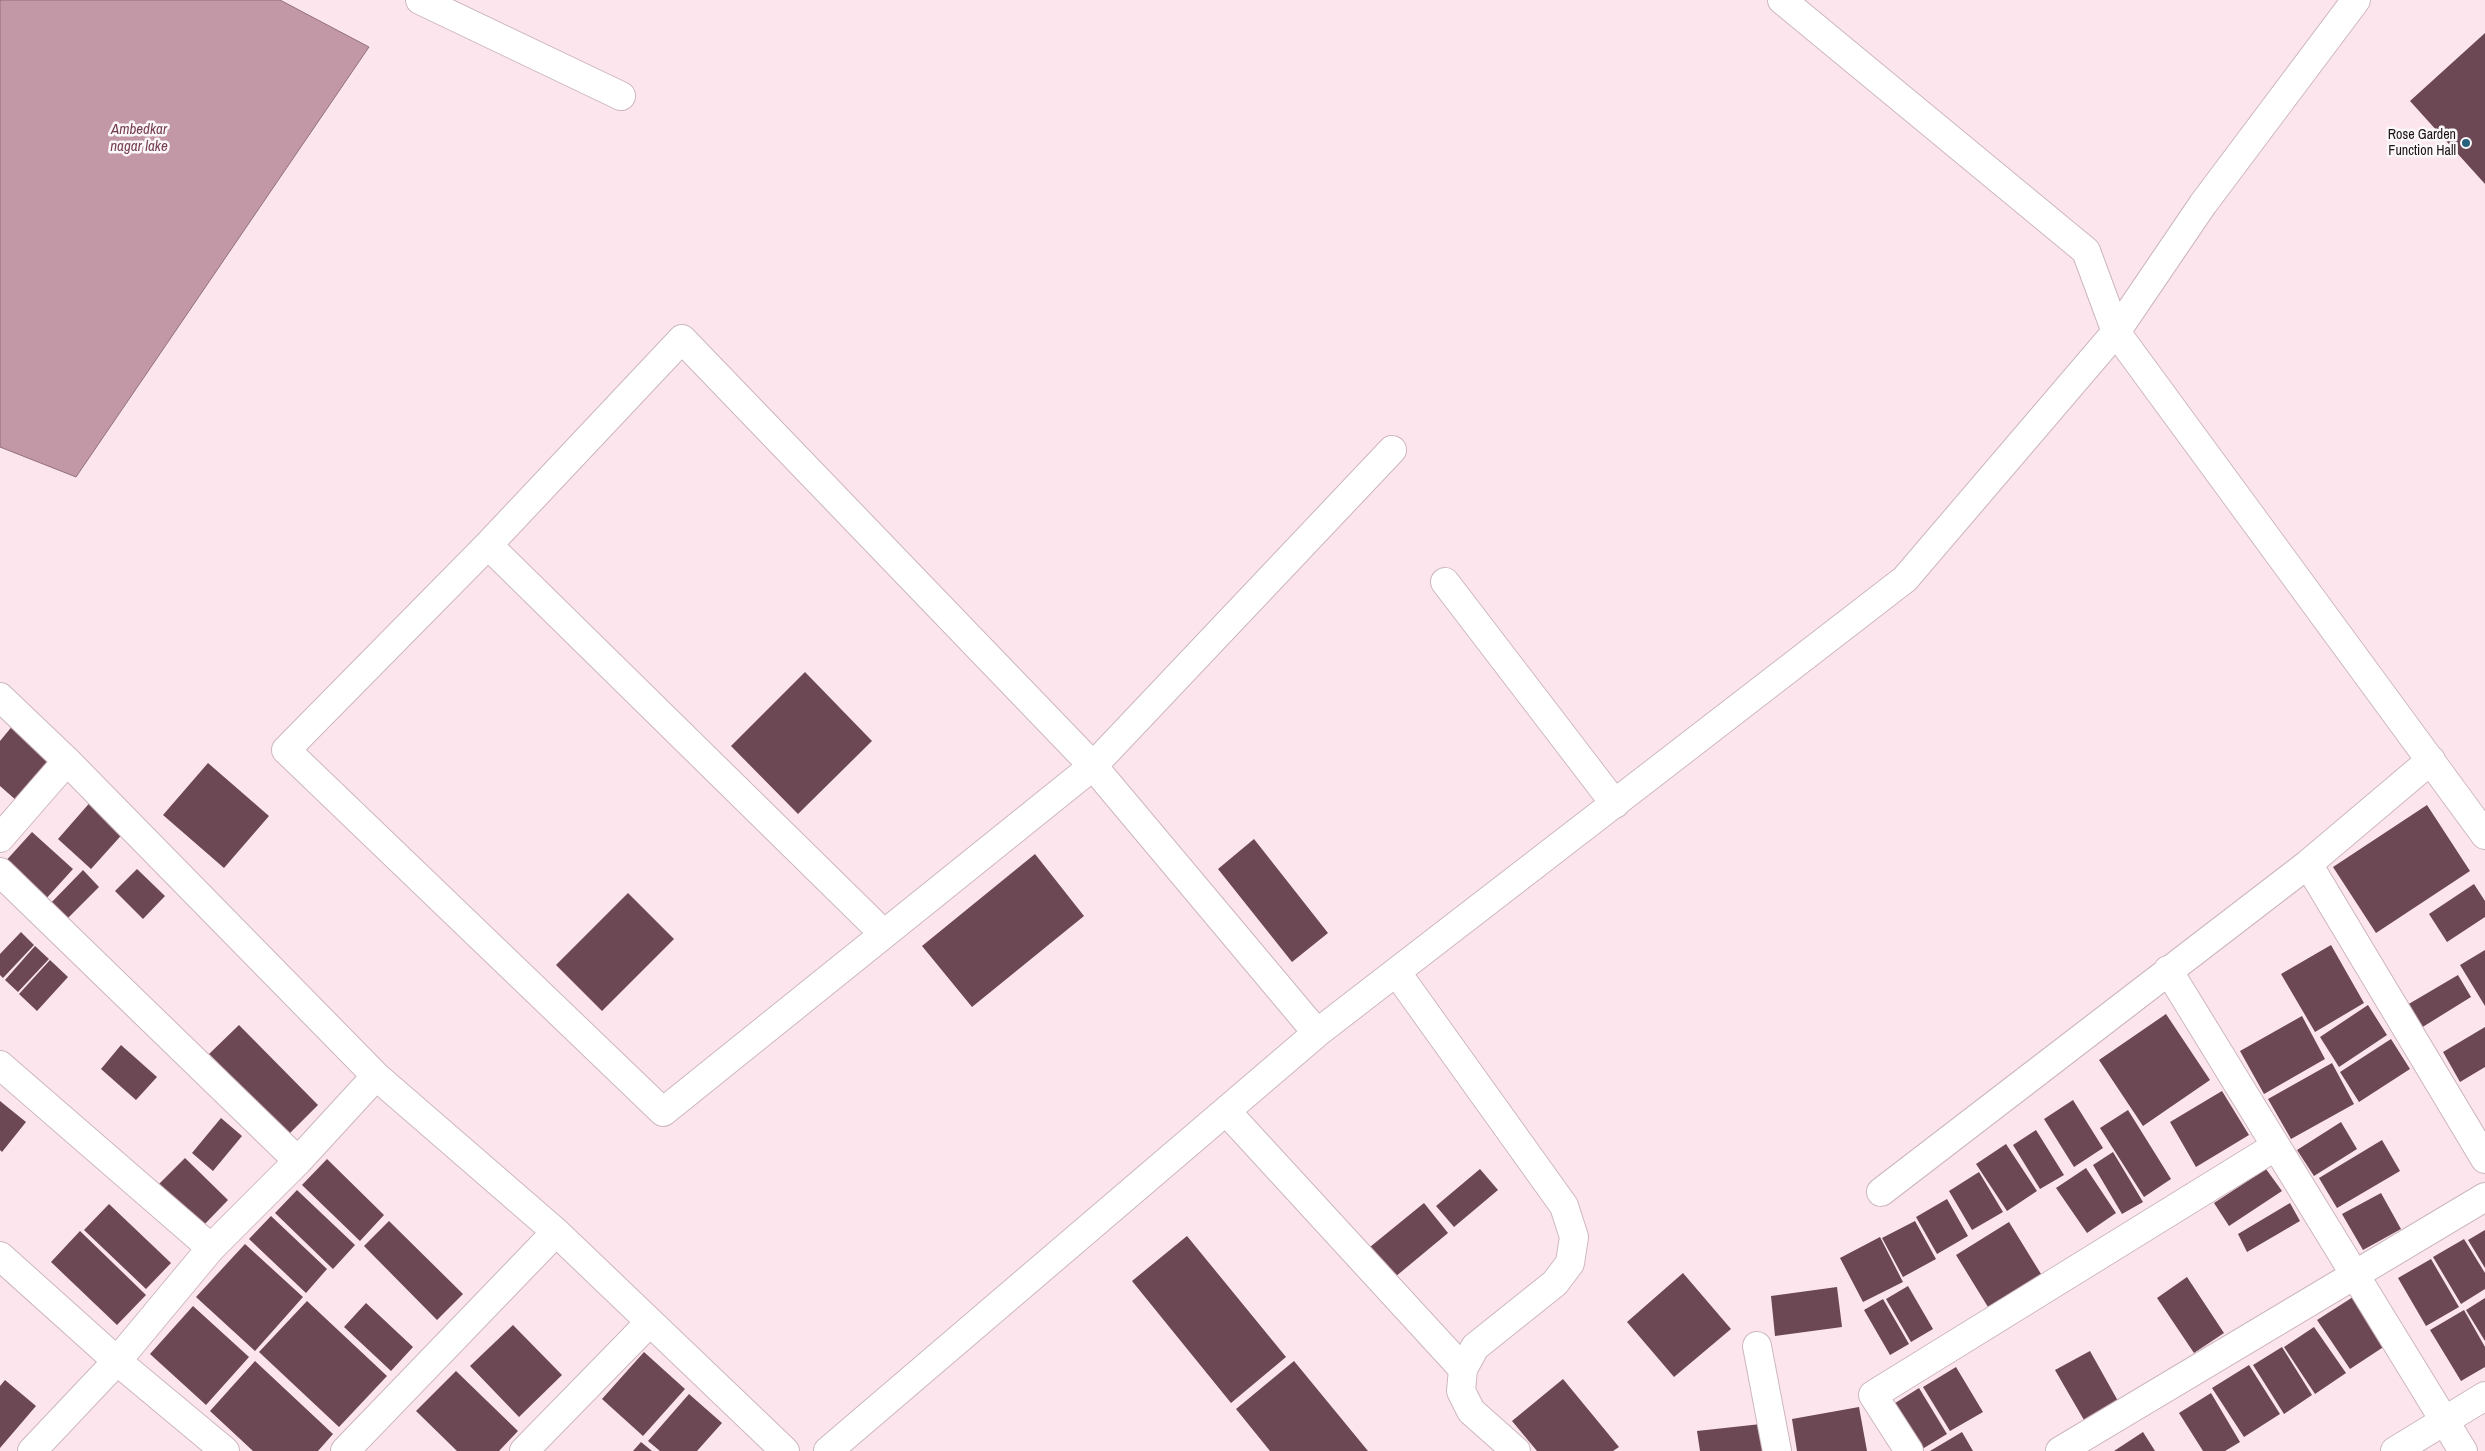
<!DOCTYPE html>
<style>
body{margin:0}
canvas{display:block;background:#fce5ec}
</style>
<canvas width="2485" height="1451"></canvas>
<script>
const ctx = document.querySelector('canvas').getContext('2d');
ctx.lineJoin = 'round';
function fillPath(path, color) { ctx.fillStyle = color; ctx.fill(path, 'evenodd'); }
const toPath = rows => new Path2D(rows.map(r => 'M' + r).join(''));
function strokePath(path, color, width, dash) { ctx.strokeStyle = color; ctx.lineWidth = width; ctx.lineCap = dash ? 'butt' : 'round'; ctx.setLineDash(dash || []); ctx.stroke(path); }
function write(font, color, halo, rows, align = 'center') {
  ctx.font = font + ' "Archivo Narrow",sans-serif'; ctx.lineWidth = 5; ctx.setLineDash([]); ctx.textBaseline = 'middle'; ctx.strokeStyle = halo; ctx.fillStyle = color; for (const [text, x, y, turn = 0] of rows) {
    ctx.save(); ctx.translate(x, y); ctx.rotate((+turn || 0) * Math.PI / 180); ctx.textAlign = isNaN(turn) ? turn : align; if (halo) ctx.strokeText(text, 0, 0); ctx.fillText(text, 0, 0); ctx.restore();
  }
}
const water = toPath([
 [0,0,280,0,369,47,76,477,0,447,0,0]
]);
const building = toPath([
 [2485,33,2485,184,2410,101],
 [805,672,872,741,798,814,731,746],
 [14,724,54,757,17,801,0,786,0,741],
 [208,763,269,816,224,868,163,815],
 [93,799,127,829,91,869,58,839],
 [2427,805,2470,871,2376,933,2333,867],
 [32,832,73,869,44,901,3,864],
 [1254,839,1328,933,1292,962,1218,869],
 [1035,854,1084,916,972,1007,922,946],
 [137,869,165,896,143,919,115,891],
 [83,870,99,887,63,923,47,907],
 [2474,884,2485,901,2485,917,2447,942,2429,914],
 [628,893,674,939,602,1011,556,965],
 [21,932,34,945,3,978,0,975,0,954],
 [2331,945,2364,1003,2315,1032,2281,974],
 [35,946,49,959,18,992,5,980],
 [2485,950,2485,1006,2460,965],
 [50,960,68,977,37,1011,19,994],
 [2458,975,2471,997,2421,1028,2407,1005],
 [2368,1005,2387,1035,2339,1067,2320,1037],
 [2166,1014,2210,1080,2143,1126,2099,1060],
 [2302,1016,2325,1059,2264,1094,2240,1051],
 [239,1025,318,1105,289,1134,209,1054],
 [2485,1027,2485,1067,2460,1082,2443,1052],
 [2391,1039,2410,1069,2359,1102,2340,1072],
 [121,1045,157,1077,136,1100,101,1069],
 [2332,1063,2354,1104,2291,1139,2268,1099],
 [2222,1091,2249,1135,2196,1167,2170,1122],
 [2073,1100,2103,1148,2074,1167,2044,1119],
 [0,1101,26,1122,2,1152,0,1150],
 [2128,1110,2171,1179,2144,1197,2100,1128],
 [221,1118,242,1136,213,1171,192,1153],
 [2341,1122,2357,1149,2314,1176,2297,1150],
 [2036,1130,2064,1175,2040,1189,2013,1145],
 [2382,1140,2400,1171,2337,1208,2319,1178],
 [2006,1144,2037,1191,2007,1211,1976,1164],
 [2113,1152,2143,1202,2122,1214,2093,1165],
 [185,1158,228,1200,202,1227,159,1184],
 [327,1159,384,1215,360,1241,302,1185],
 [2086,1168,2116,1213,2087,1233,2056,1188],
 [1480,1169,1498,1190,1454,1227,1436,1206],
 [2266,1169,2282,1191,2229,1226,2214,1203],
 [1979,1172,2003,1212,1972,1230,1949,1191],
 [297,1190,355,1245,333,1269,275,1213],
 [2381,1193,2401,1229,2363,1250,2342,1214],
 [1947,1199,1968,1236,1937,1254,1916,1217],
 [1424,1203,1448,1233,1395,1277,1370,1247],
 [2290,1203,2300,1221,2247,1252,2238,1234],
 [109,1204,171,1263,146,1289,84,1230],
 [271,1216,327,1269,306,1293,249,1239],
 [389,1221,463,1294,437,1320,364,1246],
 [1915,1221,1936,1259,1903,1277,1882,1238],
 [2009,1222,2041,1274,1988,1307,1956,1255],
 [2485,1230,2485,1268,2468,1240],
 [80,1231,146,1295,117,1325,51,1262],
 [1187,1236,1286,1357,1231,1403,1132,1281],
 [1880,1237,1903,1282,1863,1302,1840,1258],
 [2464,1239,2485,1273,2485,1289,2461,1304,2433,1257],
 [245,1244,303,1297,255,1351,196,1297],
 [2431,1259,2459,1307,2426,1326,2398,1278],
 [1683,1273,1731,1329,1674,1377,1627,1322],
 [2187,1277,2224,1333,2194,1353,2157,1298],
 [1908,1286,1933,1329,1911,1342,1886,1299],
 [1837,1287,1842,1327,1775,1336,1771,1296],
 [2353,1297,2385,1346,2350,1369,2317,1320],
 [2485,1298,2485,1341,2466,1310],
 [1883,1299,1909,1344,1890,1355,1864,1310],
 [307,1301,387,1376,339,1427,259,1352],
 [366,1303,413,1347,391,1371,344,1327],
 [193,1306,249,1357,206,1405,150,1354],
 [2464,1310,2485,1347,2485,1367,2461,1381,2430,1330],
 [513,1325,562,1375,519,1417,470,1366],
 [2314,1327,2346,1373,2315,1394,2284,1347],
 [2282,1347,2312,1395,2284,1414,2253,1365],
 [2090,1351,2118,1401,2084,1420,2055,1370],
 [644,1352,685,1389,643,1436,602,1399],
 [255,1361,333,1434,318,1451,253,1451,210,1411],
 [1294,1361,1368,1451,1270,1451,1236,1409],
 [2249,1365,2280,1414,2244,1437,2212,1388],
 [1956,1367,1983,1412,1950,1431,1923,1387],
 [456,1371,518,1431,499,1451,457,1451,416,1411],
 [1563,1379,1619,1447,1613,1451,1537,1451,1512,1421],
 [5,1380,36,1406,0,1448,0,1386],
 [1919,1388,1947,1434,1919,1451,1892,1405],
 [2211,1393,2240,1442,2225,1451,2203,1451,2179,1413],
 [689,1394,722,1423,697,1451,660,1451,648,1441],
 [1859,1407,1867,1451,1797,1451,1792,1419],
 [1761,1424,1764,1451,1700,1451,1697,1431],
 [1962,1432,1973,1451,1930,1451],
 [2143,1432,2155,1451,2114,1451],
 [641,1442,652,1451,633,1451]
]);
const minor = toPath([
 [420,0,621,96],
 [1782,0,2086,251,2116,332,2485,835],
 [488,545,884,934],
 [1445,582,1615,804],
 [0,697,67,761,376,1076,556,1232,785,1451],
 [0,838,67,761],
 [2308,864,2485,1159],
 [0,872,298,1161],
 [2168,970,2463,1451],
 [1397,973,1564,1206,1574,1237,1570,1263,1555,1283,1475,1347,1463,1369,1461,1391,1471,1411,1516,1451],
 [1317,1033,1093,766,682,339,488,545,286,750,663,1112,1093,766,1392,450],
 [0,1065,211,1248],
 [1226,1111,1463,1369],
 [1881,1192,2308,864,2431,760],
 [0,1256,117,1361,225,1451],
 [1757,1346,1777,1451],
 [32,1451,117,1361,211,1248,298,1161,376,1076],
 [345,1451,556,1232],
 [524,1451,649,1323],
 [828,1451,1317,1033,1905,579,2116,332,2203,204,2356,0],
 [1909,1451,1873,1395,2276,1146],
 [2060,1451,2485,1197],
 [2395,1451,2485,1396]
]);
const markers = [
 [2466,143,5,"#28617b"]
];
const poiNames = [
 ["Rose Garden",2456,135],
 ["Function Hall",2456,151]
];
const waterNames = [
 ["Ambedkar",139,130],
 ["nagar lake",139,147]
];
fillPath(water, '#c298a6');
strokePath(water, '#90707b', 1);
fillPath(building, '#6c4754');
strokePath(minor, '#cdb7be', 30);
strokePath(minor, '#fff', 28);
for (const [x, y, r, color] of markers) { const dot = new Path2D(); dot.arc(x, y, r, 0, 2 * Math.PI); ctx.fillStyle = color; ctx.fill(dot); strokePath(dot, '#fcf7f9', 2); }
write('14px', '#1c1417', '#fcf7f9', poiNames, 'right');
write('italic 15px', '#763e53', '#fcf7f9', waterNames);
</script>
